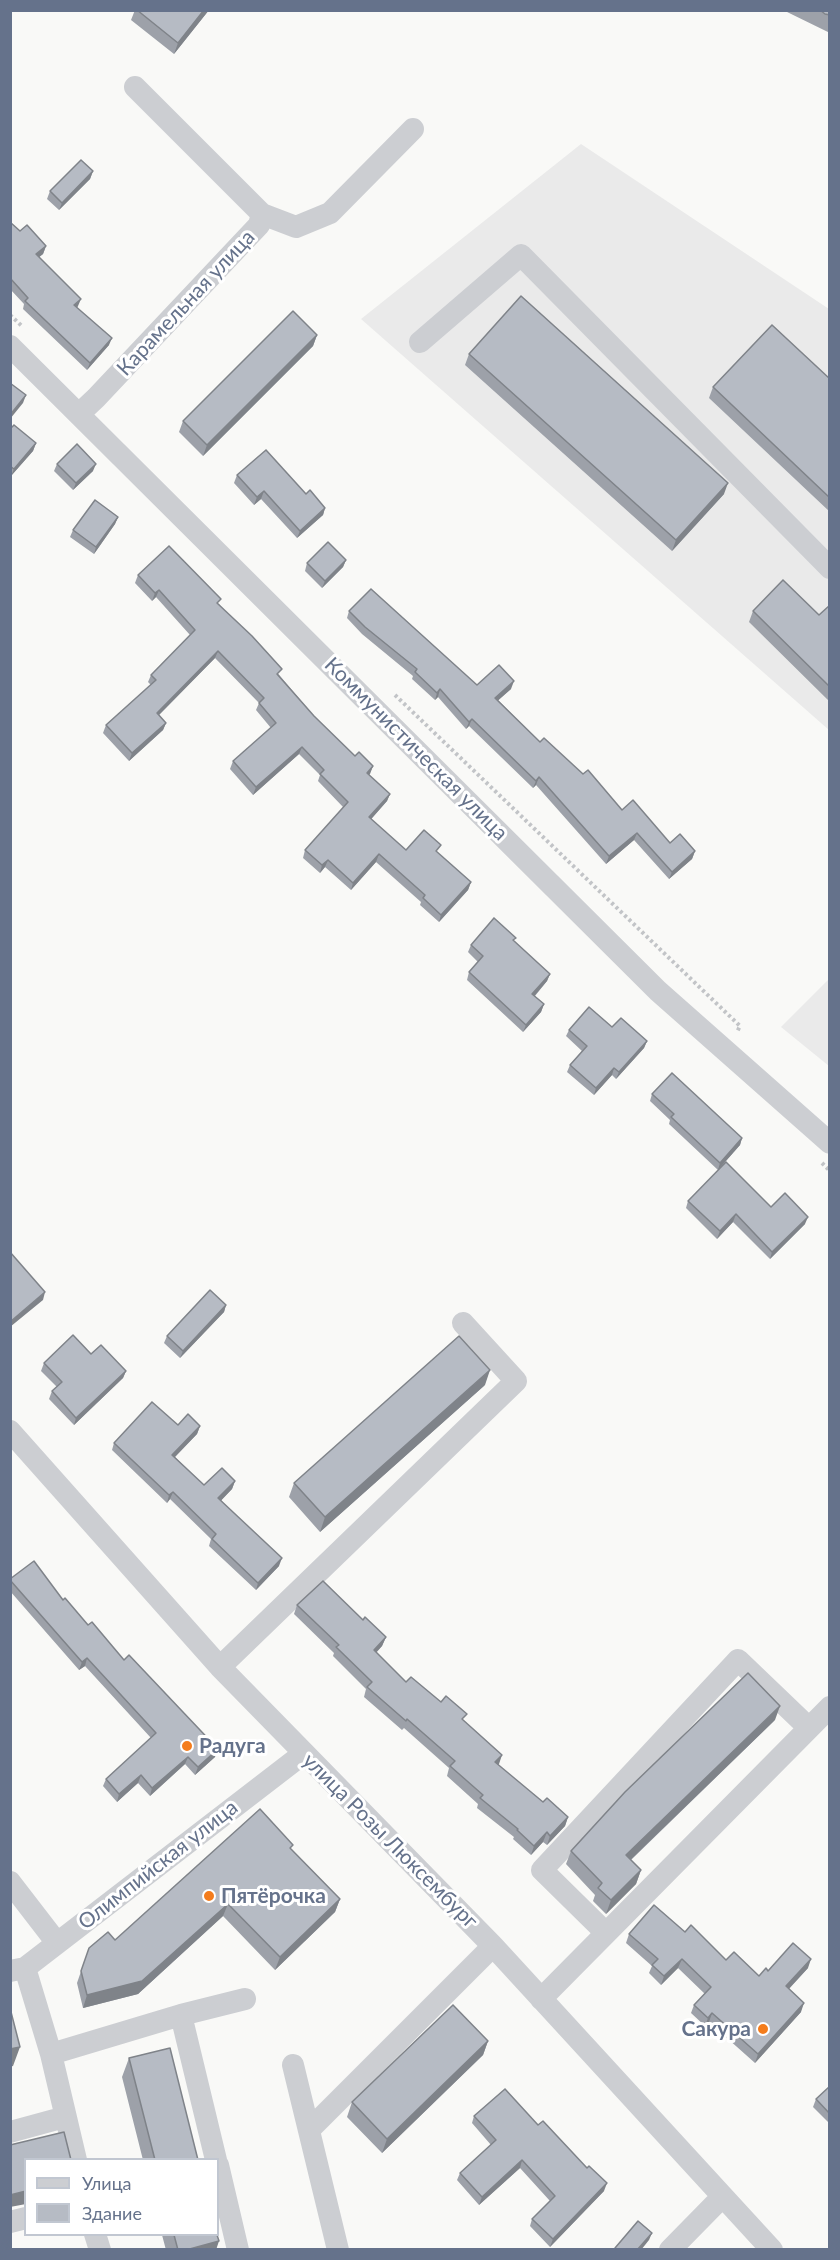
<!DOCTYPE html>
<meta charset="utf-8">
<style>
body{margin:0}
#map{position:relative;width:840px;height:2260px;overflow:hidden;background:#f9f9f7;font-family:Lato,sans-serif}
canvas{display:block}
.frame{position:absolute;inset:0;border:12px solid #65728b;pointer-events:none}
.legend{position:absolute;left:24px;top:2158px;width:195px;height:78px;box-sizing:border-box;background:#fff;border:2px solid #c1c7d1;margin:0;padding:8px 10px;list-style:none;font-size:18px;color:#65728b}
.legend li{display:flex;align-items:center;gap:12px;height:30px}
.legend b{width:30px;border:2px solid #c1c7d1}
</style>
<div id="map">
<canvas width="840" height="2260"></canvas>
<div class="frame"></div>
<ul class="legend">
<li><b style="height:8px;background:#ccced2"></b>Улица</li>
<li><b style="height:16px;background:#b6bbc4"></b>Здание</li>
</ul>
</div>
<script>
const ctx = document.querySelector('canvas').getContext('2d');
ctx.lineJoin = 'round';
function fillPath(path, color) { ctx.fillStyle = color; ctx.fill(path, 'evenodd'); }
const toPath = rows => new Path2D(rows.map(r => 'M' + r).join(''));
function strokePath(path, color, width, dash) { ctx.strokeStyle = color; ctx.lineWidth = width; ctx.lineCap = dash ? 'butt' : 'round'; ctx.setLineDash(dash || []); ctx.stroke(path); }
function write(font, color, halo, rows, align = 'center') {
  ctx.font = font + ' Lato,sans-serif'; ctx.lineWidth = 6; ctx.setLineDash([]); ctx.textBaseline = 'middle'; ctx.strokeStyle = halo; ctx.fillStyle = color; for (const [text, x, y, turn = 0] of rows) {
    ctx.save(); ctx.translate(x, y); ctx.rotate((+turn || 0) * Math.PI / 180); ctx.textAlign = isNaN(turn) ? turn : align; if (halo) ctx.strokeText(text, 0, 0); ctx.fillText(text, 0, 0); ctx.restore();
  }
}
const built = toPath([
 [581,144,829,309,829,730,361,319],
 [829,979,829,1066,781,1027]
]);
const path = toPath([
 [10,315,23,327],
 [395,695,740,1026,737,1032],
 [822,1163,830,1171]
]);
const minor = toPath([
 [262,214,296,227,330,213,413,129],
 [420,342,521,255,830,568],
 [10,346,658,991,830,1143],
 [79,414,96,398,259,225,262,214,135,87],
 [10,1431,220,1667,493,1946,772,2250],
 [220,1667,516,1381,463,1323],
 [10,1882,57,1943],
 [606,1933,542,1870,738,1660,809,1728],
 [25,1968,51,2054,76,2160],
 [10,1971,25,1968,303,1754],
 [541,1999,830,1707],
 [181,2015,216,2160],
 [51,2054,181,2015,245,1999],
 [293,2065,338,2250],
 [310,2129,493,1946],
 [10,2132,65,2117],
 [218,2165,238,2250],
 [10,2222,26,2218],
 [95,2234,100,2250],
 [670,2250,722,2197]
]);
const wall = toPath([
 [135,10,209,10,174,54,131,20],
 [830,10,830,33,785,11,785,10],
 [93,171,90,179,59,210,47,199,50,191],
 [10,222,20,231,46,246,43,254,39,257,78,306,77,308,109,345,87,370,23,309,24,304,10,289],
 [317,335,313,346,203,456,179,432,183,421],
 [469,354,724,494,672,551,465,365],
 [830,379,830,512,709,398,713,387],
 [10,429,36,443,33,451,11,476,10,476],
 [57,464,93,471,73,490,54,471],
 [237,475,306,494,325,508,323,515,297,538,261,499,254,505,234,483],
 [118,517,115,524,94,554,70,537,73,530],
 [346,560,343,567,322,588,305,571,307,563],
 [138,575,219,604,314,716,355,756,373,766,369,775,390,794,387,801,371,819,406,850,438,853,471,882,468,890,439,922,420,905,421,902,376,862,351,890,325,867,320,873,303,858,305,850,344,808,318,781,320,775,299,754,253,795,230,769,233,761,271,728,256,710,259,703,215,658,159,715,166,723,163,730,129,761,103,733,106,725,151,685,148,682,151,675,190,635,156,597,152,601,135,583],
 [830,605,830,702,749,622,753,611,819,615],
 [349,611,477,685,511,689,498,700,540,742,622,810,670,843,695,851,692,859,669,879,634,840,606,864,536,785,533,788,469,726,466,729,438,697,435,700,412,679,413,676,362,634,347,618],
 [514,941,550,974,547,981,535,996,544,1004,541,1012,523,1032,467,980,469,972,478,962,468,952,471,945],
 [612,1027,647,1041,644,1048,616,1079,612,1075,594,1095,567,1072,570,1065,582,1051,566,1036,569,1030],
 [652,1094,742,1138,740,1145,718,1170,669,1124,670,1120,650,1101],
 [688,1201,805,1224,770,1259,733,1222,717,1239,686,1208],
 [226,1305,224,1312,180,1358,164,1343,167,1336],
 [91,1354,126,1371,123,1378,74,1425,49,1399,52,1391,57,1387,41,1371,44,1363],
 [485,1385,320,1532,289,1497,294,1483],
 [178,1425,200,1426,197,1434,175,1457,204,1485,235,1481,232,1489,221,1500,279,1566,256,1590,209,1546,211,1539,170,1499,167,1503,112,1450,114,1443],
 [10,1579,63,1600,124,1660,215,1757,195,1775,185,1764,150,1796,138,1783,117,1802,103,1786,106,1779,151,1738,85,1666,79,1670,10,1591],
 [297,1605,363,1620,386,1637,382,1646,376,1653,406,1682,464,1721,499,1764,498,1765,543,1802,568,1817,565,1826,547,1845,543,1842,531,1855,513,1839,514,1837,477,1808,478,1804,447,1776,449,1768,404,1728,402,1730,364,1697,366,1689,333,1656,334,1653,294,1614],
 [775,1720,631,1860,641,1870,636,1884,606,1914,593,1901,595,1895,566,1864,571,1851],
 [291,1849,340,1899,335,1912,275,1970,223,1916,138,1994,83,2008,77,1983,89,1948,115,1940],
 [685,1932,726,1960,759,1976,768,1971,808,1968,789,1989,801,2012,755,2063,709,2022,705,2026,691,2013,694,2005,705,1994,678,1968,661,1985,649,1973,652,1966,626,1943,629,1934],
 [488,2041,483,2055,382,2153,347,2117,352,2102],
 [129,2058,198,2160,143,2160,122,2077],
 [830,2086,830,2124,813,2107,816,2099],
 [474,2116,538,2125,604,2191,550,2247,530,2226,532,2219,550,2201,520,2168,479,2205,457,2180,460,2173,491,2145,472,2123],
 [162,2235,217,2235,216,2250,166,2250]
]);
const shadedWall = toPath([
 [204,10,209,10,174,54,178,43],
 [93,171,90,179,59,210,62,203],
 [46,246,43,254,33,262,36,254],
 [81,299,78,306,71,313,74,305],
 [317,335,313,346,203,456,207,445],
 [112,338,109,345,87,370,90,363],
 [26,395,23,403,10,419,10,415],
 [36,443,33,451,11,476,14,469],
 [96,464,93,471,73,490,76,483],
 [728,483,724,494,672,551,676,540],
 [264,491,261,499,254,505,257,497],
 [325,508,323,515,297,538,300,531],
 [118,517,115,524,94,554,96,547],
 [346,560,343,567,322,588,325,581],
 [159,590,156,597,152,601,155,593],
 [218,651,215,658,154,720,157,713],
 [514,681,511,689,493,705,495,698],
 [440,689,438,697,435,700,437,693],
 [472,719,469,726,466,729,469,722],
 [166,723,163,730,129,761,132,753],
 [302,747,299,754,253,795,256,787],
 [373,766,370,774,364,780,367,773],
 [539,777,536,785,533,788,536,781],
 [390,794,387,801,366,825,369,817],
 [637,833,634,840,606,864,609,856],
 [695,851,692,859,669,879,672,872],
 [379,854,376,862,351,890,353,883],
 [328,860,325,867,320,873,322,865],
 [471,882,468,890,439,922,441,915],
 [550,974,547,981,530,1001,532,994],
 [544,1004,541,1012,523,1032,526,1025],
 [647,1041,644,1048,616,1079,619,1072],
 [614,1068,612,1075,594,1095,596,1088],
 [742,1138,740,1145,718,1170,720,1163],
 [736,1214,733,1222,717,1239,720,1231],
 [808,1217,805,1224,770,1259,772,1252],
 [45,1292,43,1300,10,1327,10,1322],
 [226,1305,224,1312,180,1358,183,1351],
 [490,1370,485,1385,320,1532,325,1517],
 [126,1371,123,1378,74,1425,76,1418],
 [200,1426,197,1434,170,1462,172,1455],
 [235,1481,232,1489,216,1506,218,1498],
 [173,1492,170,1499,167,1503,169,1495],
 [282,1558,279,1566,256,1590,258,1583],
 [386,1637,382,1646,370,1659,374,1650],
 [87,1658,85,1666,79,1670,82,1662],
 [780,1706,775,1720,621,1869,626,1855],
 [218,1749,215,1757,195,1775,198,1767],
 [502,1755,499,1764,492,1772,495,1762],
 [188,1757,185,1764,150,1796,152,1788],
 [141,1775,138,1783,117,1802,119,1794],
 [568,1817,565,1826,547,1845,550,1836],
 [547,1832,543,1842,531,1855,534,1846],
 [641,1870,636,1884,606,1914,611,1900],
 [340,1899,335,1912,275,1970,280,1957],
 [228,1904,223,1916,138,1994,83,2008,87,1995],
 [682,1959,678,1968,661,1985,664,1976],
 [811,1959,808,1968,783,1995,786,1986],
 [804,2003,801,2012,755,2063,758,2054],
 [712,2013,709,2022,705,2026,708,2018],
 [488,2041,483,2055,382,2153,387,2139],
 [20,2047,13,2066,10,2067,10,2049],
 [522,2160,520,2168,479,2205,482,2197],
 [607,2183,604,2191,550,2247,553,2239],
 [26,2191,26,2204,10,2207,10,2195],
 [652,2233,649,2240,641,2250,637,2250],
 [219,2241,216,2250,186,2250]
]);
const building = toPath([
 [137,10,204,10,178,43,137,10],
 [820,10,830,10,830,15,825,14,820,10],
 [81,160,93,171,62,203,50,191,81,160],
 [10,222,20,231,27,225,46,246,36,254,81,299,74,305,112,338,90,363,25,301,28,298,10,278,10,222],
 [521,296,728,483,676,540,469,354,521,296],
 [293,311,317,335,207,445,183,421,293,311],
 [772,325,830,379,830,498,713,387,772,325],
 [10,383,26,395,10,415,10,383],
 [14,425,36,443,14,469,10,466,10,429,14,425],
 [77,444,96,464,76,483,57,464,77,444],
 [266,450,306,494,310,490,325,508,300,531,264,491,257,497,237,475,266,450],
 [95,500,118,517,96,547,73,530,95,500],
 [328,542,346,560,325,581,307,563,328,542],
 [169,546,221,599,217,603,252,636,282,669,277,674,314,716,355,756,359,752,373,766,367,773,390,794,369,817,406,850,424,830,441,845,436,851,471,882,441,915,423,898,425,895,379,854,353,883,328,860,322,865,305,850,348,802,320,774,324,770,302,747,256,787,233,761,276,723,259,703,264,698,218,651,157,713,166,723,132,753,106,725,156,680,151,675,195,630,159,590,155,593,138,575,169,546],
 [783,580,819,615,830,605,830,687,753,611,783,580],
 [371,589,477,685,499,665,514,681,495,698,540,742,544,738,583,774,588,770,622,810,633,800,670,843,680,834,695,851,672,872,637,833,609,856,539,777,536,781,472,719,469,722,440,689,437,693,415,672,417,669,365,627,349,611,371,589],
 [494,918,516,938,513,940,550,974,532,994,544,1004,526,1025,469,972,483,956,471,945,494,918],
 [589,1007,612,1027,621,1018,647,1041,619,1072,614,1068,596,1088,570,1065,587,1046,569,1030,589,1007],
 [672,1073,742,1138,720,1163,671,1117,674,1114,652,1094,672,1073],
 [726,1162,771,1207,785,1193,808,1217,772,1252,736,1214,720,1231,688,1201,726,1162],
 [10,1252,45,1292,10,1322,10,1252],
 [210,1290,226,1305,183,1351,167,1336,210,1290],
 [73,1335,91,1354,101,1345,126,1371,76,1418,52,1391,62,1382,44,1363,73,1335],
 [459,1336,490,1370,325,1517,294,1483,459,1336],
 [152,1402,178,1425,188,1414,200,1426,172,1455,204,1485,222,1468,235,1481,218,1498,282,1558,258,1583,212,1539,216,1534,173,1492,169,1495,114,1443,152,1402],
 [34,1561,63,1600,65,1598,88,1625,92,1622,124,1660,129,1655,218,1749,198,1767,188,1757,152,1788,141,1775,119,1794,106,1779,156,1733,87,1658,82,1662,10,1580,10,1579,34,1561],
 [323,1581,363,1620,365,1617,386,1637,374,1650,406,1682,411,1677,441,1702,446,1696,467,1714,462,1719,502,1755,495,1762,543,1802,547,1798,568,1817,550,1836,547,1832,534,1846,517,1830,518,1829,480,1798,483,1795,450,1766,455,1761,407,1719,406,1721,367,1687,372,1682,336,1647,339,1645,297,1605,323,1581],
 [748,1673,780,1706,626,1855,641,1870,611,1900,598,1888,602,1883,571,1851,625,1792,748,1673],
 [260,1809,293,1845,290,1848,340,1899,280,1957,228,1904,142,1981,87,1995,81,1971,89,1948,108,1932,115,1940,260,1809],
 [654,1905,685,1932,691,1925,726,1960,734,1952,759,1976,766,1968,768,1971,793,1943,811,1959,786,1986,804,2003,758,2054,712,2013,708,2018,694,2005,711,1987,682,1959,664,1976,652,1965,658,1959,629,1934,654,1905],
 [453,2005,488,2041,387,2139,352,2102,453,2005],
 [10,2008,20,2047,10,2049,10,2008],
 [170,2048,198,2160,155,2160,129,2058,170,2048],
 [830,2086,830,2114,816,2099,830,2086],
 [505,2089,538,2125,543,2121,587,2168,589,2166,607,2183,553,2239,532,2219,555,2196,522,2160,482,2197,460,2173,496,2140,474,2116,505,2089],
 [64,2132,71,2160,26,2160,26,2191,10,2195,10,2145,64,2132],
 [638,2221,652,2233,637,2250,616,2250,615,2248,638,2221],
 [174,2235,217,2235,219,2241,186,2250,178,2250,174,2235]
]);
const markers = [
 [187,1746,6,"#f47c1c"],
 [209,1896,6,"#f47c1c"],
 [763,2029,6,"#f47c1c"]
];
const streetNames = [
 ["Карамельная улица",186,303,-47],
 ["Коммунистическая улица",416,749,45],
 ["улица Розы Люксембург",390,1841,45],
 ["Олимпийская улица",158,1865,-38]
];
const poiNames = [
 ["Радуга",199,1746],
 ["Пятёрочка",221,1896],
 ["Сакура",751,2029,"right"]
];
fillPath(built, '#eaeaea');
strokePath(path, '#c2c4c7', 4, [3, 3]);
strokePath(minor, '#ccced2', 22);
fillPath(wall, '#9da1a9');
fillPath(shadedWall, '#7f8389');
fillPath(building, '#b6bbc4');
strokePath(building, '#7f8389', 1.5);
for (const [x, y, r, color] of markers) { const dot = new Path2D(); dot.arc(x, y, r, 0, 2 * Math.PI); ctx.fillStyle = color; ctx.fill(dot); strokePath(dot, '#fff', 2); }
write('21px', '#65728b', '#fff', streetNames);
write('bold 21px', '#65728b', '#fff', poiNames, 'left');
</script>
